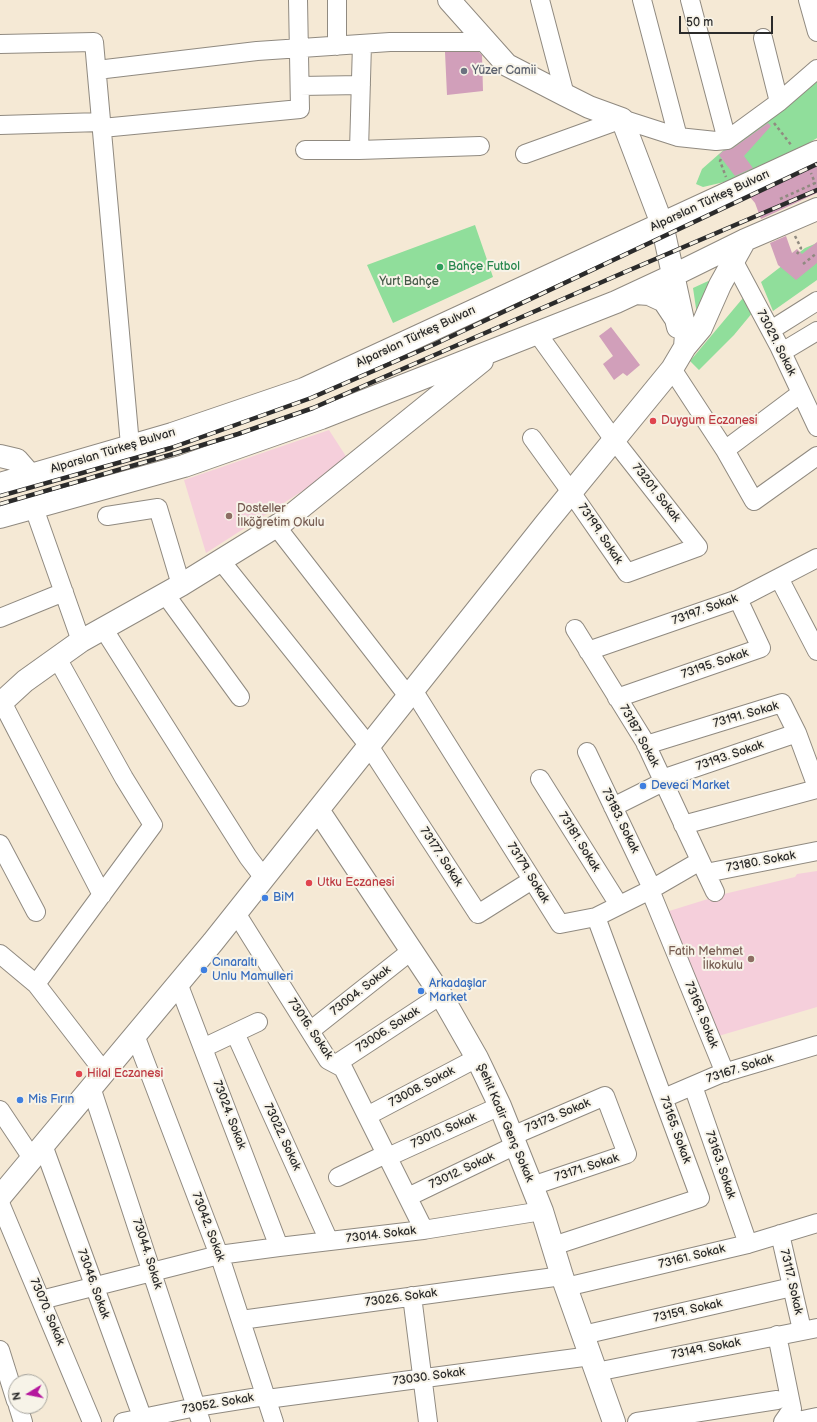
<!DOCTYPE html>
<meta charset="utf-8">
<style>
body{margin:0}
#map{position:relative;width:817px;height:1422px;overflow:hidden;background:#f5e9d5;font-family:"Balsamiq Sans",sans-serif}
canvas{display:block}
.north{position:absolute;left:8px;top:1374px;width:40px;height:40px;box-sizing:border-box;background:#f7f3e8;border:1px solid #a5a39c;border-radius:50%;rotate:260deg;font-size:11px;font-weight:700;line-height:16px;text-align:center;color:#2b2b2b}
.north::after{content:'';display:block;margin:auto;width:14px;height:18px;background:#b5179e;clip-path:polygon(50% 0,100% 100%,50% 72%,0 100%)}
.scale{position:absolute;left:679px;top:16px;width:94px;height:18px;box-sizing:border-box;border:2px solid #2b2b2b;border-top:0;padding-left:5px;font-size:12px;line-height:14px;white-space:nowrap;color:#2b2b2b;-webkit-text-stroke:3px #f7f3e8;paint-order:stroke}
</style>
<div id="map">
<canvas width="817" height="1422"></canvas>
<div class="north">N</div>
<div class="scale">50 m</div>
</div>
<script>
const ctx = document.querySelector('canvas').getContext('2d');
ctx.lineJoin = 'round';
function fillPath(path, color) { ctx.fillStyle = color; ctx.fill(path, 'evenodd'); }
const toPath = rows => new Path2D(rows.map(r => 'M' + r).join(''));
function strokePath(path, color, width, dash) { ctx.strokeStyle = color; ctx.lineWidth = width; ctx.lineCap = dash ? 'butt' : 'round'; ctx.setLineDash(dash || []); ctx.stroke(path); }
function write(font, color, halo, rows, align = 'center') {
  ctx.font = font + ' "Balsamiq Sans",sans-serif'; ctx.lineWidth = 4; ctx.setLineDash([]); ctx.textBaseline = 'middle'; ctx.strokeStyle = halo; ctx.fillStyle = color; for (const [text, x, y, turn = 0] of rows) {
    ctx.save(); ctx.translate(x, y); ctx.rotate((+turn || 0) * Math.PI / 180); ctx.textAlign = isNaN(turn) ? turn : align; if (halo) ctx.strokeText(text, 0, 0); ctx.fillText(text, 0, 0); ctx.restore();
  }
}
const built = toPath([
 [329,430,349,461,206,553,184,480],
 [817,871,817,1007,715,1037,666,912,724,894,795,877,797,874]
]);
const green = toPath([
 [817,70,817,138,781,160,733,180,703,187,696,184,702,169,811,73],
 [475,225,493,277,393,323,367,265],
 [817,243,817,280,773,311,761,282,805,248],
 [743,265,697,315,693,288],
 [748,292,753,312,734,335,699,370,690,361]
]);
const building = toPath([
 [445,52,479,52,482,55,483,91,447,95],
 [768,123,771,126,744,156,753,168,735,176,719,155,723,151,733,148],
 [817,166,817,193,761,219,755,203,750,197],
 [786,236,792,253,797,249,802,254,817,242,817,263,796,280,778,265,770,243],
 [611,327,640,365,627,376,623,373,614,380,603,364,613,356,599,336]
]);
const path = toPath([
 [774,123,792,146],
 [721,159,720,161,726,177],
 [780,199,815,183,811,173],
 [795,236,801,248,797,254],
 [803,264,817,253]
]);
const minor = toPath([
 [540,0,565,95],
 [642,0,678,137],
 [690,0,727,140],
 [808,0,817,32],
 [763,38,779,102],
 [0,44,94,42,130,445],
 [337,46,337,0],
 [97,70,257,51,390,42,487,42],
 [300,86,361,85],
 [0,125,101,122],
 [102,128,300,109,298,0],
 [305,150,359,150,480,146],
 [359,150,362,44],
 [525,154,622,119,678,137,716,141,727,140,779,102,817,69],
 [733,260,779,346,817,427],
 [771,330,817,301],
 [782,352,817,331],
 [672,369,725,450,754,501,817,456],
 [532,438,571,492,627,573,698,547,614,440,537,333],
 [725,450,801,393],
 [34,508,81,641],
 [107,516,158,508,181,585],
 [276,526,408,696],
 [221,561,369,746,478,914,532,880],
 [779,578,817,651],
 [165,594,240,697],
 [0,618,64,592],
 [103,628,248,857,264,878],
 [575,629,645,742,706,873,715,892],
 [588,651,738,599,817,558],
 [57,658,124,778,153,825,36,984,104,1072],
 [413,690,560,924,596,917,650,890,700,861],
 [617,698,761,648,738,599],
 [2,702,102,895],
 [646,745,782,703,797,733,817,787],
 [587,752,649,882,650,890,725,1073],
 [540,779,619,905],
 [662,779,797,733],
 [613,807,663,782],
 [683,825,817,789],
 [0,844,36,912],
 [706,873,817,851],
 [236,913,328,1060,343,1068,424,1230],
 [0,954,36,984],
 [178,983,279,1247],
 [310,1031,411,951],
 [235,1033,329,1241],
 [135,1035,222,1263,274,1422],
 [203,1048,258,1022],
 [336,1064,441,995],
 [693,1086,748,1244],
 [91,1087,201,1422],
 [664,1098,720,1074,817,1045],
 [0,1110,32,1158],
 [367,1116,477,1058],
 [512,1136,605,1096,627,1154,532,1186],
 [43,1145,144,1422],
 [388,1157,500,1106],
 [338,1177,386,1154],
 [408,1197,516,1145],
 [0,1203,92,1422],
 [780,1234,802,1330],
 [553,1246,700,1198,596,917],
 [566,1287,748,1244,817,1223],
 [412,1296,428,1422],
 [41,1300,219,1255,279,1247,423,1230,542,1211],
 [241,1320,562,1276],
 [583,1335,792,1287],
 [777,1335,792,1409,783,1422],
 [0,1350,16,1401],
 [596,1372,817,1328],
 [267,1399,591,1356],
 [18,1406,23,1422],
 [123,1422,196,1407,265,1396],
 [637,1422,777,1400],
 [793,1422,817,1417]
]);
const major = toPath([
 [449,0,507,65,565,95,589,107,622,119,662,224,686,334,685,347],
 [635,293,649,294,664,301,676,319,678,327],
 [0,456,17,460,31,476],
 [0,484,172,434,304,389,817,152],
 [0,517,184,466,321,418,616,302,674,275,745,240,817,209],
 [0,704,25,681,81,641,181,585,283,522,482,361],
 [318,810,441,995,477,1058,500,1106,542,1211,562,1276,614,1422],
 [0,1197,213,942,546,523,672,369,685,347,701,328,720,285,745,240]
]);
const rail = toPath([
 [0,496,171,448,311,398,433,345,817,164],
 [0,504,173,454,238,434,313,408,625,272,817,190]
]);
const markers = [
 [464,71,4,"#6b7280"],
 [440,267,4,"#2e9e5b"],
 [653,421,4,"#e0444e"],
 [229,516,4,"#8d6e63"],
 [643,786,4,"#3f7fe0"],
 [309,883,4,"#e0444e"],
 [265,898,4,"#3f7fe0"],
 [751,959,4,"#8d6e63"],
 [204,970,4,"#3f7fe0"],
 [421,991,4,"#3f7fe0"],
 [79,1074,4,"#e0444e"],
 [20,1100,4,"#3f7fe0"]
];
const worshipNames = [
 ["Yüzer Camii",472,71]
];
const streetNames = [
 ["Alparslan Türkeş Bulvarı",710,201,-25],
 ["Alparslan Türkeş Bulvarı",416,337,-25],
 ["73029. Sokak",776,343,63],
 ["Alparslan Türkeş Bulvarı",113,451,-17],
 ["73201. Sokak",656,493,52],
 ["73199. Sokak",600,534,56],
 ["73197. Sokak",705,610,-20],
 ["73195. Sokak",715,664,-19],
 ["73191. Sokak",746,715,-16],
 ["73187. Sokak",639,736,61],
 ["73193. Sokak",730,756,-19],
 ["73183. Sokak",620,821,64],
 ["73181. Sokak",579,842,58],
 ["73177. Sokak",441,857,57],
 ["73180. Sokak",761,862,-11],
 ["73179. Sokak",528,873,58],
 ["73004. Sokak",361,991,-38],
 ["73169. Sokak",701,1015,68],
 ["73016. Sokak",310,1029,56],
 ["73006. Sokak",388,1030,-33],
 ["73167. Sokak",740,1069,-18],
 ["73008. Sokak",422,1087,-28],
 ["73024. Sokak",229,1115,69],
 ["73173. Sokak",558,1116,-23],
 ["Şehit Kadir Genç Sokak",505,1123,67],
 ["73165. Sokak",675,1130,70],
 ["73010. Sokak",444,1131,-24],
 ["73022. Sokak",282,1137,65],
 ["73163. Sokak",720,1165,71],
 ["73171. Sokak",587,1168,-18],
 ["73012. Sokak",462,1171,-25],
 ["73042. Sokak",208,1227,69],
 ["73014. Sokak",381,1235,-7],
 ["73044. Sokak",147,1254,72],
 ["73161. Sokak",692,1257,-14],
 ["73117. Sokak",791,1282,77],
 ["73046. Sokak",93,1284,70],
 ["73026. Sokak",401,1298,-8],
 ["73159. Sokak",688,1311,-13],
 ["73070. Sokak",47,1312,67],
 ["73149. Sokak",706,1349,-11],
 ["73030. Sokak",429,1377,-8],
 ["73052. Sokak",218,1404,-10]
];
const leisureNames = [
 ["Bahçe Futbol",448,267]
];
const parkNames = [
 ["Yurt Bahçe",409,282]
];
const healthNames = [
 ["Duygum Eczanesi",661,421],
 ["Utku Eczanesi",317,883],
 ["Hilal Eczanesi",87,1074]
];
const educationNames = [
 ["Dosteller",237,509],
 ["İlköğretim Okulu",237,523],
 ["Fatih Mehmet",743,952,"right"],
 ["İlkokulu",743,966,"right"]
];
const shopNames = [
 ["Deveci Market",651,786],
 ["BiM",273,898],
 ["Cınaraltı",212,963],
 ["Unlu Mamulleri",212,977],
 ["Arkadaşlar",429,984],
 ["Market",429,998],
 ["Mis Fırın",28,1100]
];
fillPath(built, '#f5cfdb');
fillPath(green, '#90de9b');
fillPath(building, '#d19fba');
strokePath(minor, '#908a80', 20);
strokePath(major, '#908a80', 24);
strokePath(path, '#908a80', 2.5, [3, 3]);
strokePath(minor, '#fff', 18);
strokePath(major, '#fff', 22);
strokePath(rail, '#2b2b2b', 4.5);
strokePath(rail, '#f7f3e8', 3, [9]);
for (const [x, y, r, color] of markers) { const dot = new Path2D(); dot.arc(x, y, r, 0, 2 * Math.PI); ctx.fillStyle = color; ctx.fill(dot); strokePath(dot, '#f7f3e8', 1.5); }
write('12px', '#5b616d', '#f7f3e8', worshipNames, 'left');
write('12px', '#2b2b2b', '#f7f3e8', streetNames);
write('12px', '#27864d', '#f7f3e8', leisureNames, 'left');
write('12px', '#445847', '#f7f3e8', parkNames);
write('12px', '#be3a42', '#f7f3e8', healthNames, 'left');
write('12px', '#785e54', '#f7f3e8', educationNames, 'left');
write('12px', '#366cbe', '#f7f3e8', shopNames, 'left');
</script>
